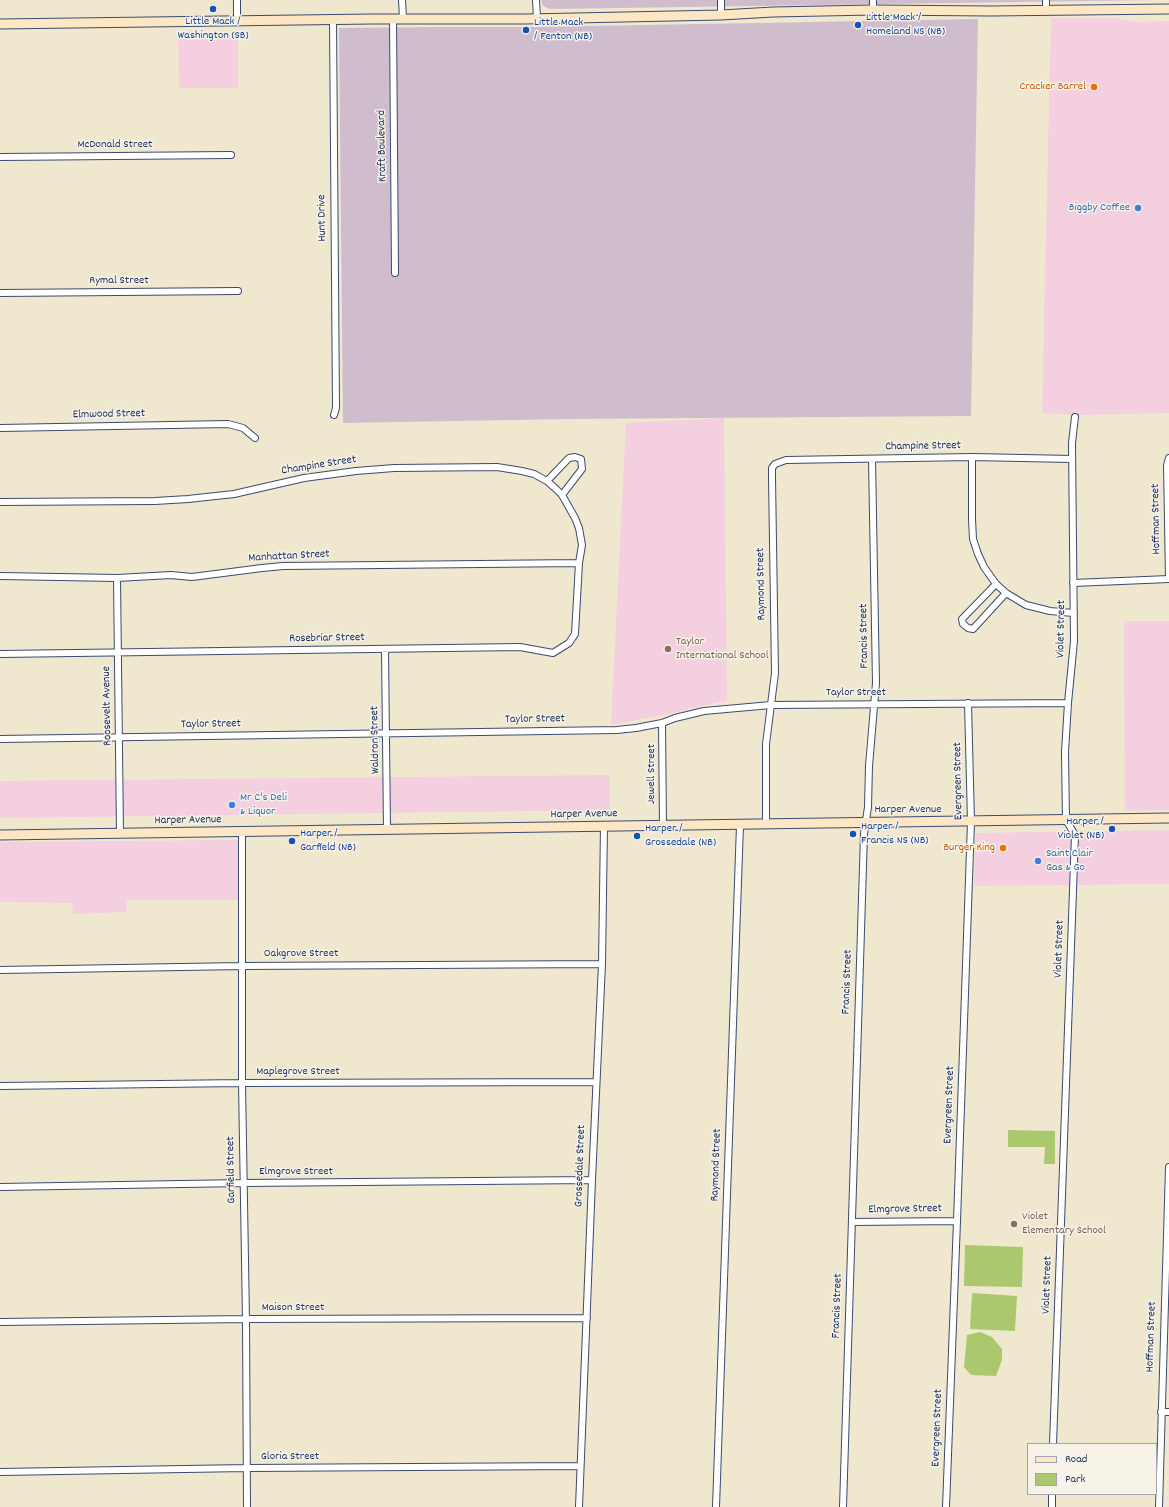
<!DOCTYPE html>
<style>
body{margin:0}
#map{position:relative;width:1169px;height:1507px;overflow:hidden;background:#efe8cf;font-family:Dekko,sans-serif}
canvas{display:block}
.legend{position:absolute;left:1027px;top:1443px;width:130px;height:52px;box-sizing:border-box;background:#f7f3e8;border:1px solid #9fa5b1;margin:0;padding:5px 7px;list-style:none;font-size:12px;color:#1b2f5e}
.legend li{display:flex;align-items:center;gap:8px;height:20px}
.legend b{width:20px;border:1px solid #9fa5b1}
</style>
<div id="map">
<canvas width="1169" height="1507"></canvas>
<ul class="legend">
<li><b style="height:5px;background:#fce6c4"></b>Road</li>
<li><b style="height:11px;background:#abc86e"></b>Park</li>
</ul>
</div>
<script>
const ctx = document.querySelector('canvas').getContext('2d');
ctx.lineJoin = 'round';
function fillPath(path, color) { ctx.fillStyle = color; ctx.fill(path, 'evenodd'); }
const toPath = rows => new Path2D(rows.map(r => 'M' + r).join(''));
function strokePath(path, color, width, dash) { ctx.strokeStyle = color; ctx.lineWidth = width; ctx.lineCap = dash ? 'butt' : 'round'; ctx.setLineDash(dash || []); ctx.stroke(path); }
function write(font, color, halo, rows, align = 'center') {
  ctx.font = font + ' Dekko,sans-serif'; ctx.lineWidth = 3; ctx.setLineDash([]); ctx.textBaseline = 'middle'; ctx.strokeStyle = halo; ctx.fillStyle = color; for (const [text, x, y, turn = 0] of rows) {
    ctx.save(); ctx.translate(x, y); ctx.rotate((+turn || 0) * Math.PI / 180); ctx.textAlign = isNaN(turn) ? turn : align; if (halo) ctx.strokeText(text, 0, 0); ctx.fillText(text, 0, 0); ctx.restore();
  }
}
const built = toPath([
 [1051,18,1117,18,1135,22,1169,21,1169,413,1080,415,1042,413],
 [178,36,238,37,238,88,179,88],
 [724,418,727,700,668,714,611,725,626,423],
 [1124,621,1169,621,1169,810,1125,811],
 [610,775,610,810,0,818,0,781],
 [1169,830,1169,884,974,886,976,833],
 [238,840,238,900,127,900,126,912,73,914,72,903,0,902,0,842]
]);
const industrial = toPath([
 [541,0,1156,0,550,9,543,6],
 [978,19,971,416,568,419,343,423,339,28,440,27,531,27]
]);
const green = toPath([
 [1008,1130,1055,1131,1055,1164,1044,1164,1045,1147,1008,1147],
 [965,1245,1023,1247,1022,1287,964,1286],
 [972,1293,1017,1296,1015,1331,970,1329],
 [980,1332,992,1337,1002,1349,1002,1360,996,1376,971,1375,964,1367,967,1335]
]);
const street = toPath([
 [237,0,237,21],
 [402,0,403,18],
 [536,0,537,18],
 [721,0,721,15],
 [873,0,873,10],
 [1046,0,1046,11],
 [333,19,336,408,334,415],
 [393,19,395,273],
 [0,157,231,155],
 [0,293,238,291],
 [0,428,228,424,243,428,255,438],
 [972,457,972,519,973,539,978,554,984,567,996,584,1006,593,1026,605,1050,611,1074,613],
 [547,481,569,458,575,457,581,459,582,469,562,495],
 [0,502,155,501,188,499,234,494,304,478,356,471,394,468,497,467,522,471,534,474,547,481,556,489,562,495,575,518,579,528,582,545,579,563,575,634,569,643,553,653,520,647,0,654],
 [0,576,117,578,171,575,192,577,262,568,283,566,579,563],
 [117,578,120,834],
 [1169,579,1167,465,1169,458],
 [1073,583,1169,579],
 [996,584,962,619,963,624,968,628,973,629,1006,593],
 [385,649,387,830],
 [662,723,663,826],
 [0,739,617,730,636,728,662,723,675,718,704,711,771,705,1068,703],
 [766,824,766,744,775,673,772,477,772,468,775,464,786,460,972,457,1072,459],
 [242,832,242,1083,246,1319,247,1507],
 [0,970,242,966,602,964],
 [0,1086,242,1083,596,1082],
 [0,1187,243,1183,592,1180],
 [852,1222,957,1221],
 [0,1322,246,1319,587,1318],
 [1161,1412,1169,1412],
 [1053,1444,1075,835,1066,820,1065,752,1068,703,1074,641,1072,443,1075,417],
 [0,1472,246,1468,580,1466],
 [579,1507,592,1180,602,964,604,826],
 [716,1507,740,825],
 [843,1507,864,834,868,807,869,766,876,683,872,459],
 [946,1507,957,1221,971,822,968,703],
 [1052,1507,1052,1494],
 [1159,1507,1169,1167]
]);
const secondary = toPath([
 [0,24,372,19,526,19,721,15,773,12,873,10,991,11,1169,9],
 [0,835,1169,818]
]);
const markers = [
 [213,9,4,"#1a4fb4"],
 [858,25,4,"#1a4fb4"],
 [526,30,4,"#1a4fb4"],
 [1094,87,4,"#e8710a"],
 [1138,208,4,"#3f7fe0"],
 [668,649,4,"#8d6e63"],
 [232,805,4,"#3f7fe0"],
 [1112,829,4,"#1a4fb4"],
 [853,834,4,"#1a4fb4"],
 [637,836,4,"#1a4fb4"],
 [292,841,4,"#1a4fb4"],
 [1003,848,4,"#e8710a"],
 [1038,861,4,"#3f7fe0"],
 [1014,1224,4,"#8d6e63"]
];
const transitNames = [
 ["Little Mack /",866,18],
 ["Homeland NS (NB)",866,32],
 ["Little Mack /",213,22,"center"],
 ["Washington (SB)",213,36,"center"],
 ["Little Mack",534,23],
 ["/ Fenton (NB)",534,37],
 ["Harper /",1104,822,"right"],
 ["Violet (NB)",1104,836,"right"],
 ["Harper /",861,827],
 ["Francis NS (NB)",861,841],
 ["Harper /",645,829],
 ["Grossedale (NB)",645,843],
 ["Harper /",300,834],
 ["Garfield (NB)",300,848]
];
const foodNames = [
 ["Cracker Barrel",1086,87],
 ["Burger King",995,848]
];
const streetNames = [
 ["McDonald Street",115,145],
 ["Kraft Boulevard",383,146,-91],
 ["Hunt Drive",323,218,-91],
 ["Rymal Street",119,281],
 ["Elmwood Street",109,415,-1],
 ["Champine Street",923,447,-1],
 ["Champine Street",319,466,-9],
 ["Hoffman Street",1157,519,-91],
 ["Manhattan Street",289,557,-3],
 ["Raymond Street",762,584,-91],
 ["Violet Street",1062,629,-89],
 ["Francis Street",865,636,-91],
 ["Rosebriar Street",327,639,-1],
 ["Taylor Street",856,693],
 ["Roosevelt Avenue",108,706,-91],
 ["Taylor Street",535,720,-1],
 ["Taylor Street",211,725,-1],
 ["Waldron Street",376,740,-91],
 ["Jewell Street",652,774,-90],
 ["Evergreen Street",959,781,-91],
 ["Harper Avenue",908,810],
 ["Harper Avenue",584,815,-1],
 ["Harper Avenue",188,821,-1],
 ["Violet Street",1060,949,-88],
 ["Oakgrove Street",301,954],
 ["Francis Street",848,982,-88],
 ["Maplegrove Street",298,1072],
 ["Evergreen Street",950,1105,-88],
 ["Raymond Street",717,1165,-88],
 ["Grossedale Street",581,1166,-88],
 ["Garfield Street",232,1170,-91],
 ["Elmgrove Street",296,1172],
 ["Elmgrove Street",905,1210,-1],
 ["Violet Street",1048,1285,-88],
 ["Francis Street",838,1306,-88],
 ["Maison Street",293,1308],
 ["Hoffman Street",1152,1337,-88],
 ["Evergreen Street",938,1428,-88],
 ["Gloria Street",290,1457]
];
const shopNames = [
 ["Biggby Coffee",1130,208,"right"],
 ["Mr C's Deli",240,798],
 ["& Liquor",240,812],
 ["Saint Clair",1046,854],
 ["Gas & Go",1046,868]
];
const educationNames = [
 ["Taylor",676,642],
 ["International School",676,656],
 ["Violet",1022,1217],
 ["Elementary School",1022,1231]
];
fillPath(built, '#f3cfdf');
fillPath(industrial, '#cfbdce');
fillPath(green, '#abc86e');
strokePath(street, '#3b4b6f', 8);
strokePath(secondary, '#3b4b6f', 11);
strokePath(street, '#fff', 6);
strokePath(secondary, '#fce6c4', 9);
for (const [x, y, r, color] of markers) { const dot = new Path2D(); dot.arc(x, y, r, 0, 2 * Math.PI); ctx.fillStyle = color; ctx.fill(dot); strokePath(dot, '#f7f3e8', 1.5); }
write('12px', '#164399', '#f7f3e8', transitNames, 'left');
write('12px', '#c56008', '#f7f3e8', foodNames, 'right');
write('12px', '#1b2f5e', '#f7f3e8', streetNames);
write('12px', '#366cbe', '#f7f3e8', shopNames, 'left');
write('12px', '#785e54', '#f7f3e8', educationNames, 'left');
</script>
